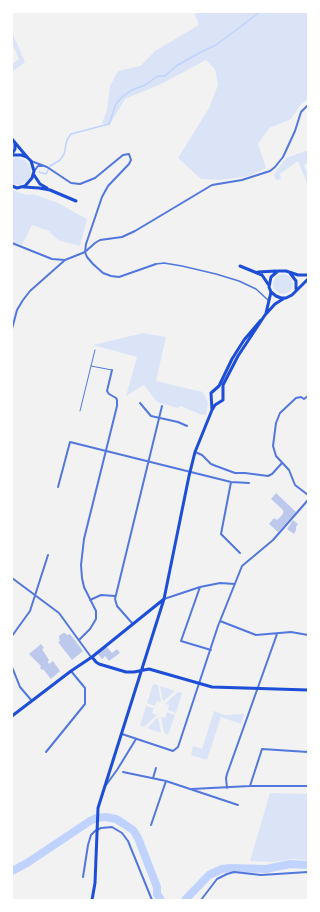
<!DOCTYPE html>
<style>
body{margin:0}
#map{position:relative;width:320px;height:912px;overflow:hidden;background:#f2f2f2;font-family:Karla,sans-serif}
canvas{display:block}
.frame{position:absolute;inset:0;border:13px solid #fff;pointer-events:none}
</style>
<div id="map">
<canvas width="320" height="912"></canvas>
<div class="frame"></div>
</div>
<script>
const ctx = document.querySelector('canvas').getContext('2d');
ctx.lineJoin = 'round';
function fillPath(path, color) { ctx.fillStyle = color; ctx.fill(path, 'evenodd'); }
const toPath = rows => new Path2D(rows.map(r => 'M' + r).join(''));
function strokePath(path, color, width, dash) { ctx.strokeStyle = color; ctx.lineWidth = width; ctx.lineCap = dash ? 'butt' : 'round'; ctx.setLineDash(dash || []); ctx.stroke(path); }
const green = toPath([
 [194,12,308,12,308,99,302,103,291,119,269,128,258,144,266,168,249,176,221,180,201,179,178,158,209,108,218,85,215,69,206,60,161,84,125,99,109,126,102,123,107,110,110,86,118,71,140,66,155,51,199,25],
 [12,32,25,62,12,72,12,64,19,59,12,43],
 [308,150,308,163,304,165,308,175,308,186,298,161,280,174,281,179,276,180,275,178,274,174,286,158],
 [16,157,25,160,31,168,30,178,24,183,20,185,12,184,12,159],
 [12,190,27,195,33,194,58,203,87,219,80,246,58,240,49,231,32,225,22,245,12,242],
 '273 284a10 10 0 1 1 20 0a10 10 0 1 1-20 0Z',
 [143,333,166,337,156,381,203,392,208,402,206,415,199,414,181,406,178,408,157,402,144,385,126,396,137,357,93,345],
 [153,684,158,685,161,702,157,701,155,706,147,703],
 [160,686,175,691,163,701],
 [178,692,182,693,176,713,168,710,169,705,165,704],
 [146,706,154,708,152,713,157,715,144,727,140,725],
 [214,711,225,715,244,714,241,724,221,717,207,760,191,755,193,746,202,749],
 [167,712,175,715,168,735,164,733,161,716,165,718],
 [158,717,161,732,161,733,147,728],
 [270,793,308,794,308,860,292,859,271,862,250,861]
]);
const stream = toPath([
 [39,172,46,174,50,166,60,160,64,154,67,140,71,134,109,124,116,104,122,97,132,90,145,85,158,76,165,76,176,66,201,52,216,45,260,12]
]);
const river = toPath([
 [12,871,27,863,90,821,96,818,106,817,116,819,124,824,133,830,138,838,157,887,157,894,161,900],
 [185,900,209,875,222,869,230,868,266,869,290,864,308,865]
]);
const building = toPath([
 [276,493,296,512,278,532,269,524,274,518,277,520,283,514,283,510,271,499],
 [293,520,298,524,296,527,296,530,294,534,287,529],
 [63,633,65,633,67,635,70,634,83,651,72,660,58,642,60,641,59,638,59,636],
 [41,644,44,648,42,649,49,660,48,662,49,664,53,661,60,671,51,679,43,669,42,670,40,668,41,666,29,654],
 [106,646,112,653,117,649,120,653,109,661,105,656,102,659,97,653]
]);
const service = toPath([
 [95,350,91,366,112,370],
 [80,411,91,366]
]);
const pedestrian = toPath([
 [156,264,164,263,182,266,216,274,239,281,256,289,268,300]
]);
const minor = toPath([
 [31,161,47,167,71,183,80,184,95,178,123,155,129,154,131,160,129,164,108,186,102,197,86,244,85,252,87,257,93,264,103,273,111,276,119,277,156,264],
 [35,170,38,166,42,166],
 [12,243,52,259,65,260],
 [12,329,17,310,23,300,30,291,65,260,85,252,95,243,100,240,122,237,135,231,212,185,242,180,270,171,275,167,283,157,295,131,301,112,308,105],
 [308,396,304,399,301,397,296,398,280,413,276,423,273,446,276,456,289,470,295,485,308,495],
 [140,403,151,416,178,422,187,426],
 [195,452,202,455,211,464,216,466,235,473,245,473,268,476,272,474,282,463],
 [231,482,221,534,240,553],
 [58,487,70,442,231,482,249,483],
 [12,578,59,613,91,657],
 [200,587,181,641,211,650],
 [164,599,200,587,220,583,235,584],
 [90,600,101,595,115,596],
 [220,621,256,635,291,632,308,635],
 [132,623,117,606,115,599,162,406],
 [12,636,30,611,48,555],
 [79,640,90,629,96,619,96,611,84,587,82,578,81,565,84,539,117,406,117,400,116,398,109,394,107,391,112,370],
 [12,667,20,687,32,701],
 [122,734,173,751,178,747,218,626,242,566,273,540,308,500],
 [46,752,85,704,85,688,71,671],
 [123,772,166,781,238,805],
 [153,778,156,768],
 [106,785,117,770,136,739],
 [250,786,262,749,308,752],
 [227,788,226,778,227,774,277,634],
 [192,789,250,786,308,786],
 [151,825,166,781],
 [83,877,88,845,91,835,95,831,101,828,112,827,122,833,128,841,152,900],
 [201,900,217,879,227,874,234,872,261,875,308,872]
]);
const secondary = toPath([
 [12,139,27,157],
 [12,154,15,149,15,143],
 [266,313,271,292],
 [212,410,211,393,219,386,232,359,244,340,261,320],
 [92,657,96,662,99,664,126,672,134,672,149,669,212,687,308,690],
 [12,716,71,671,92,657,164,599],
 [92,900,95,883,98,808,164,599,189,476,195,452,212,410,215,405,223,400,223,385,238,356,265,315,275,304,283,299]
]);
const primary = toPath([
 [12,155,21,155,27,157,31,161,34,171,32,178,25,186,17,188,12,186],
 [34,175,40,184,47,188],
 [24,187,39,188,50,190,76,201],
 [240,266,262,275,268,284],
 [258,272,276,271],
 [290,273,296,281,296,289],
 [308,275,298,275,286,271,278,271,271,277,269,287,271,292,276,296,281,298,286,298,292,295,308,279]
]);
fillPath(green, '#dbe4f7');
strokePath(stream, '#bfd3fe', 1.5);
strokePath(river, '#bfd3fe', 8);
fillPath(building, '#bdc9ec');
strokePath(service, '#5277de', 1);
strokePath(pedestrian, '#5277de', 1.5);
strokePath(minor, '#5277de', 2);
strokePath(secondary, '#1d4ed8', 3);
strokePath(primary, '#1d4ed8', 3);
</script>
